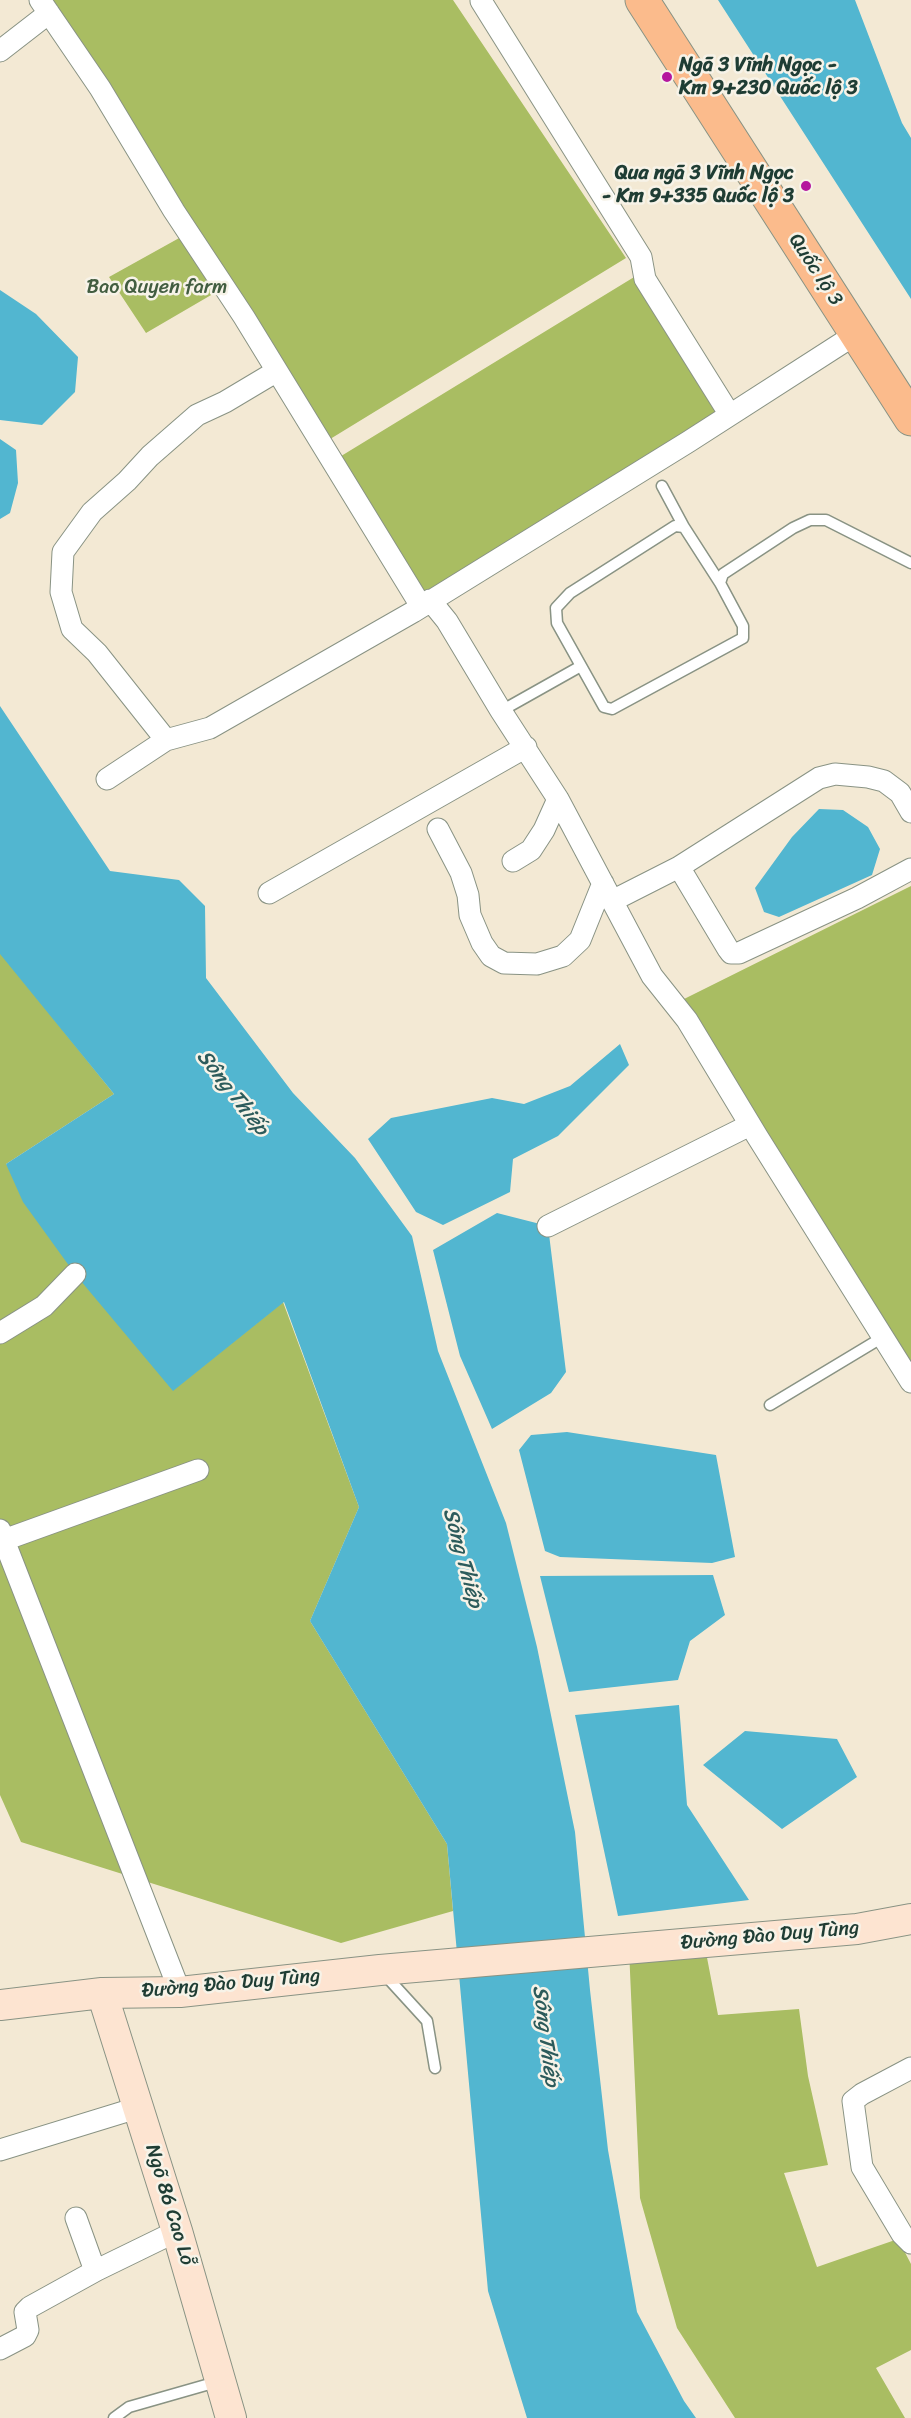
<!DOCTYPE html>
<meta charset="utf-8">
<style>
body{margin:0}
canvas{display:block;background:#f3e9d4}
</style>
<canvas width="911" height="2418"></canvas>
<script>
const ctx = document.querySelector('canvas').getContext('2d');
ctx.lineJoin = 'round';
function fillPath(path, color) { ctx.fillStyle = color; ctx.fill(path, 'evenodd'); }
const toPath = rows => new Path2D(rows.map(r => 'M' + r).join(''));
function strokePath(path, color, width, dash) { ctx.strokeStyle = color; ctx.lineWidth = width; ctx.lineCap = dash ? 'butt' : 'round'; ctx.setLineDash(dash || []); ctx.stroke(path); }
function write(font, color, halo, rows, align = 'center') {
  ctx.font = font + ' Sriracha,sans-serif'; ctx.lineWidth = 5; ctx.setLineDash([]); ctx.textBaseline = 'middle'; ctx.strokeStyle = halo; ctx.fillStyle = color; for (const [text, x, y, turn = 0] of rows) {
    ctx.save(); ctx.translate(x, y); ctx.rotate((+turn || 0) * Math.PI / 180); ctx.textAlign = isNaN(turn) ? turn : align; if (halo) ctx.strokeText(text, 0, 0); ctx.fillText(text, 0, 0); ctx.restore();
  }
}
const green = toPath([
 [40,0,453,0,626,258,322,444],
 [181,237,218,291,146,333,109,277],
 [644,271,730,415,421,606,333,461],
 [911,886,911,1382,674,1004],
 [0,952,114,1094,6,1164,173,1390,283,1302,359,1507,310,1621,447,1844,453,1911,341,1943,21,1842,0,1795],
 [704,1942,718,2015,799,2009,808,2076,828,2165,784,2173,817,2267,898,2239,911,2264,911,2350,876,2368,905,2418,735,2418,677,2328,640,2198,629,1949]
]);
const water = toPath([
 [718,0,855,0,902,123,911,138,911,299],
 [0,290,36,314,78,357,75,392,42,425,0,420],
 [0,439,16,450,18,483,10,513,0,519],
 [0,706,110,871,179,880,205,906,206,978,293,1093,355,1158,412,1236,438,1351,506,1523,537,1647,575,1832,590,1990,608,2150,637,2312,684,2401,696,2418,527,2418,488,2291,447,1844,310,1621,359,1507,284,1302,173,1391,75,1274,23,1202,6,1164,114,1094,0,954],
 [819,809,843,810,868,827,880,849,872,875,779,917,764,912,755,888,792,837],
 [620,1044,629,1065,558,1136,513,1159,510,1192,443,1225,416,1212,368,1139,391,1118,492,1098,524,1104,570,1086],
 [497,1213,548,1226,566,1372,551,1393,492,1429,460,1356,433,1250],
 [567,1432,716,1455,735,1557,712,1563,560,1557,545,1551,519,1450,531,1435],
 [713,1575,725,1615,690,1641,678,1680,569,1692,540,1576],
 [679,1705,687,1805,749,1900,618,1916,575,1715],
 [745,1731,837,1739,857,1777,782,1829,703,1765]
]);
const lane = toPath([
 [662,486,684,527],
 [720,583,684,527,675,526,570,593,556,608,557,623,604,707,612,709,743,638,743,626,720,583,723,574,793,528,810,520,826,520,911,563],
 [501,711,581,666],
 [770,1405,883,1337],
 [385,1975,427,2021,435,2068],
 [114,2418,129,2407,220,2381]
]);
const street = toPath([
 [40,0,100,88,174,211,244,317,421,606],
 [481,1,641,257,645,279,730,415],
 [0,51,49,13],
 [430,600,447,621,501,711,558,799,544,830,531,850,513,861],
 [166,740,97,653,72,629,61,592,63,552,92,512,127,481,150,456,197,415,225,402,277,371],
 [107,779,166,740,210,728,413,612,688,442,856,334],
 [558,799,652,976,687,1020,757,1136,911,1382],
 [438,829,461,873,468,895,470,915,482,943,491,956,504,963,537,964,563,956,580,940,603,883],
 [679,867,728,949,731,953,739,953,857,898,911,869],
 [269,893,526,747],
 [612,901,679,867,819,778,835,774,868,777,884,781,900,793,911,812],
 [548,1226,750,1125],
 [0,1333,44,1306,75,1274],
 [0,1530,180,1992],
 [4,1540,198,1470],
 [911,2068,862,2094,853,2101,862,2167,902,2234,911,2243],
 [0,2150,140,2107],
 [76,2218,94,2268,97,2270,177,2231],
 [0,2349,25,2336,28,2330,25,2312,30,2307,97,2270]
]);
const secondary = toPath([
 [102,1993,177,2231,231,2418],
 [0,2005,102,1993,180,1992,380,1970,857,1929,911,1919]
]);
const highway = toPath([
 [642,0,911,419]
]);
const markers = [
 [667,77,6,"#b5179e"],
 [806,186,6,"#b5179e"]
];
const poiNames = [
 ["Ngã 3 Vĩnh Ngọc -",679,66],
 ["Km 9+230 Quốc lộ 3",679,89],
 ["Qua ngã 3 Vĩnh Ngọc",794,174,"right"],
 ["- Km 9+335 Quốc lộ 3",794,197,"right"]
];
const streetNames = [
 ["Quốc lộ 3",815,270,57],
 ["Đường Đào Duy Tùng",770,1936,-5],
 ["Đường Đào Duy Tùng",231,1984,-5],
 ["Ngõ 86 Cao Lỗ",169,2205,73]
];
const parkNames = [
 ["Bao Quyen farm",157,288]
];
const waterNames = [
 ["Sông Thiếp",232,1093,52],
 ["Sông Thiếp",462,1558,75],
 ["Sông Thiếp",545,2036,83]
];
fillPath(green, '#a9bd62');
fillPath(water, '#52b6d0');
strokePath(lane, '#899384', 13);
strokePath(street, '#899384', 23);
strokePath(secondary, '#899384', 32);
strokePath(highway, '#899384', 35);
strokePath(lane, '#fff', 10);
strokePath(street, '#fff', 21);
strokePath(secondary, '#fde4d1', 30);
strokePath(highway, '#fbbb8c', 33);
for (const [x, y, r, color] of markers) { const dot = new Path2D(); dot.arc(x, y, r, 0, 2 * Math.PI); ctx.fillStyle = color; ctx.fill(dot); strokePath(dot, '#f7f3e8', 2); }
write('bold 20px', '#1f3d34', '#f7f3e8', poiNames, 'left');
write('20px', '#1f3d34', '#f7f3e8', streetNames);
write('20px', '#425d40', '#f7f3e8', parkNames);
write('italic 21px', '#2c5b5b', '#f7f3e8', waterNames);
</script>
